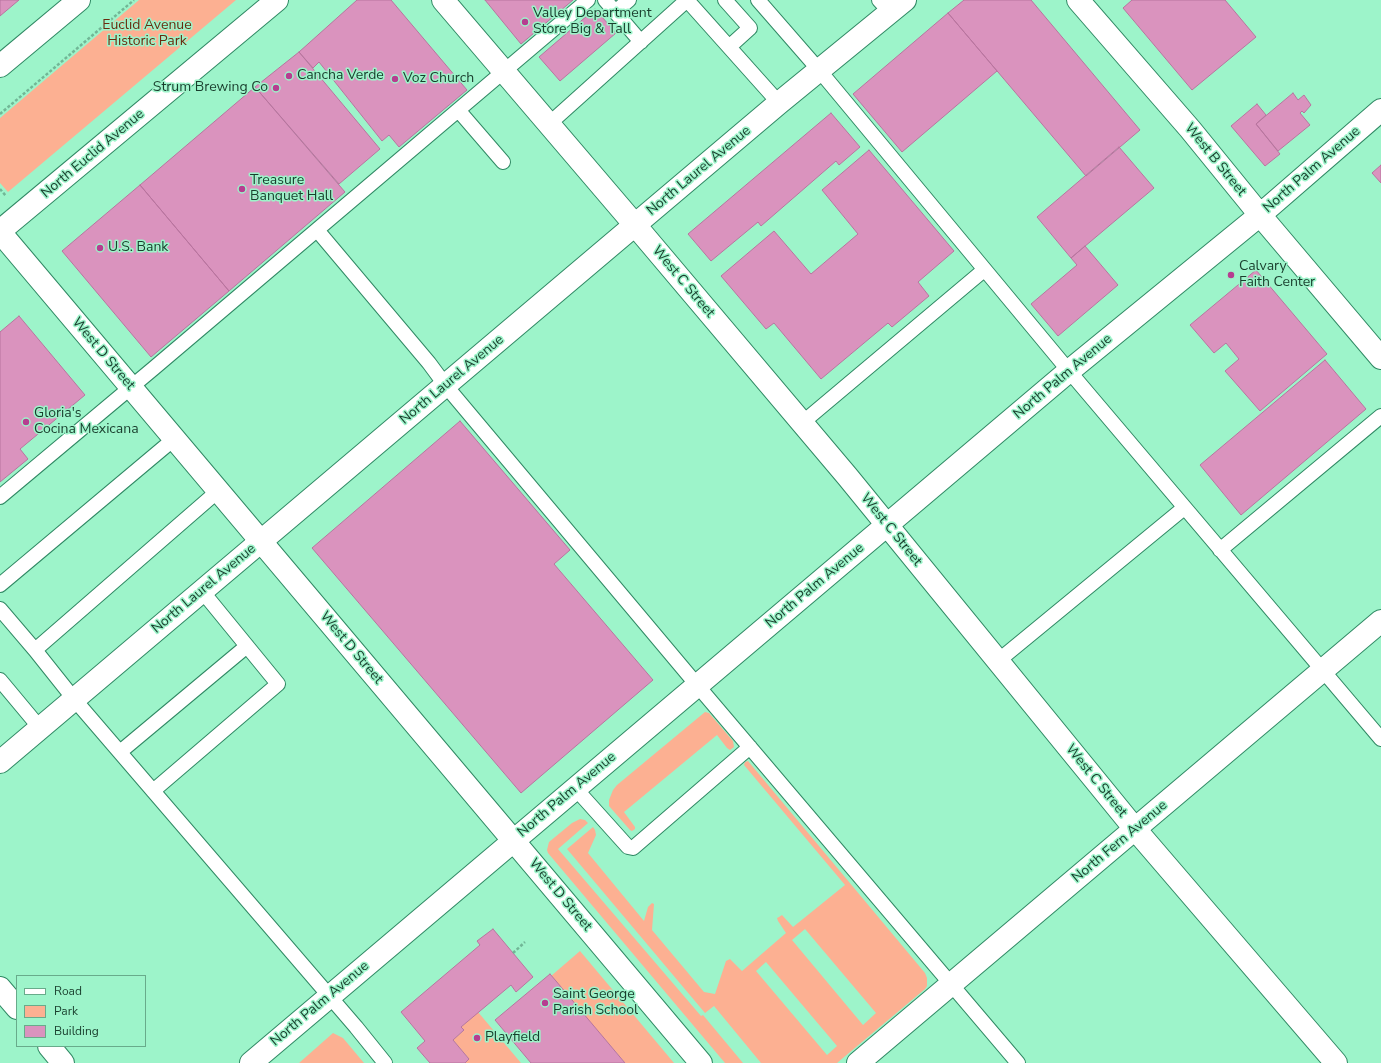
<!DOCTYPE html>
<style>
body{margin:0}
#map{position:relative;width:1381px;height:1063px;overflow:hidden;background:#9df4ca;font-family:"Nunito Sans",sans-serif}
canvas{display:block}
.legend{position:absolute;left:16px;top:975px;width:130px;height:72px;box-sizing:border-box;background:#9df4ca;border:1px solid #68ab8b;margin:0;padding:5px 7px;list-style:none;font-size:12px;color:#193e2d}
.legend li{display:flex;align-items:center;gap:8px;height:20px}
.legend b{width:20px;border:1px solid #68ab8b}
</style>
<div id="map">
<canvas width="1381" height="1063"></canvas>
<ul class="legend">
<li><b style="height:5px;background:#fff"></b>Road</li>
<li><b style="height:11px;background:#fcb092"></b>Park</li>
<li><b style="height:11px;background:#da93be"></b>Building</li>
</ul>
</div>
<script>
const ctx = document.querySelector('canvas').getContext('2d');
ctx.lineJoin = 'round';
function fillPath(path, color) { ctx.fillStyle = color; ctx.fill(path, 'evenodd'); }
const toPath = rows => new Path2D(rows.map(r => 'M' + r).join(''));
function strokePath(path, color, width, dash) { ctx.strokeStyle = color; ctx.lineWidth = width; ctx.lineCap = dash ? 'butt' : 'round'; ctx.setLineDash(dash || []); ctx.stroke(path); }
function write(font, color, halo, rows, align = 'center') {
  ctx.font = font + ' "Nunito Sans",sans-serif'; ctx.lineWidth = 3; ctx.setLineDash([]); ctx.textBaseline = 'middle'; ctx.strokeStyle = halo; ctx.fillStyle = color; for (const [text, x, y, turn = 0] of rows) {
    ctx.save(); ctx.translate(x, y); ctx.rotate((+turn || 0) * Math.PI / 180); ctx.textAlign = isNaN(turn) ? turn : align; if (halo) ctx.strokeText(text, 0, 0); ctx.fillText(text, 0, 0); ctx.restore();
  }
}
const green = toPath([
 [139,0,236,0,8,192,0,183,0,118],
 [705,712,709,713,733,741,734,747,730,750,727,748,717,735,624,812,635,827,635,829,632,831,630,830,609,806,609,800,613,790,617,785],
 [748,761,925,973,927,978,927,986,925,989,837,1063,761,1063,714,1006,705,1013,567,849,593,827,595,830,596,835,588,853,644,921,648,907,652,903,654,904,652,930,704,992,715,994,726,961,730,959,742,971,786,933,778,921,777,918,779,917,782,915,793,927,845,885,744,765,745,762],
 [805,929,876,1013,863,1025,792,940],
 [766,962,837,1046,827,1055,756,971],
 [580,819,585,820,588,823,558,849,701,1016,703,1015,743,1063,725,1063,548,853,547,850,549,842,572,823],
 [580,951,674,1063,625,1063,551,976],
 [478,1012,521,1063,465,1063,469,1059,453,1040,464,1030,461,1027],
 [333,1033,343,1038,364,1063,299,1063]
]);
const building = toPath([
 [0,0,19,0,0,16,0,0],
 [357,0,391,0,467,90,399,147,389,135,382,141,319,62,313,68,299,52,357,0],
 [485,0,573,0,521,44,485,0],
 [964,0,1031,0,1140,130,1086,176,948,13,964,0],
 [1132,0,1225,0,1256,37,1192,90,1123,8,1132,0],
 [595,9,616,33,560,81,539,57,595,9],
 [948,13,997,71,902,152,853,94,948,13],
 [299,52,380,149,339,184,255,87,299,52],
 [255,87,345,192,229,291,140,185,255,87],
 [1293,93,1298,100,1304,95,1311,105,1304,113,1302,111,1300,113,1310,125,1278,151,1256,124,1293,93],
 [1257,104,1266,115,1256,124,1280,154,1265,166,1231,126,1257,104],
 [831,113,860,147,839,165,836,161,761,226,758,222,711,261,688,234,831,113],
 [1119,147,1154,188,1071,258,1037,217,1119,147],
 [869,150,954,251,918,282,929,296,892,327,888,323,821,379,774,323,766,329,721,276,774,231,811,274,858,234,822,190,869,150],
 [1381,165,1381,183,1372,173,1381,165],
 [140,185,229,291,151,357,62,251,140,185],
 [1085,246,1118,285,1058,336,1031,304,1077,265,1071,258,1085,246],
 [1256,270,1327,354,1260,411,1225,371,1239,359,1226,343,1214,353,1190,325,1256,270],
 [19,316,85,395,20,449,28,459,0,482,0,332,19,316],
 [1325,360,1366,409,1241,515,1200,465,1325,360],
 [460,421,570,550,554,564,653,680,521,793,312,548,460,421],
 [493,929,533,977,516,992,511,985,461,1027,464,1030,453,1040,469,1059,465,1063,430,1063,417,1048,425,1041,401,1012,480,945,477,941,493,929],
 [550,974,556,981,625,1063,531,1063,495,1020,550,974]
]);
const path = toPath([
 [0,114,134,0],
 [0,189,6,196],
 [513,953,525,942]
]);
const lane = toPath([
 [605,0,641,42],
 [687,0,779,103],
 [725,0,750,28,729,47],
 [758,0,819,70,1069,371,1381,739],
 [879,0,890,12],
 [615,12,629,0],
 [459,111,503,162],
 [549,124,687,0],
 [317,230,429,363,446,386,697,685,1018,1063],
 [802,423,984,270],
 [0,497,154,368,588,0],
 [1220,550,1381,416],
 [0,585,174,439],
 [0,609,35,650,218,491],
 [35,650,74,699,356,1027,385,1063],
 [998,661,1184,508],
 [0,680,40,728],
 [120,752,247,646],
 [575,788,628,847,633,848,750,747],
 [153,791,278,684,202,591]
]);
const street = toPath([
 [443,0,635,225,847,476,1135,829,1336,1063],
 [1078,0,1190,129,1260,215,1381,358],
 [0,762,779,103,905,0],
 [0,988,17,1008],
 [49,1046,63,1063],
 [251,1063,1069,371,1260,215,1381,110],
 [858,1063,1381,621]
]);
const secondary = toPath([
 [0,232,701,1063]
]);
const primary = toPath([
 [0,66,79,0],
 [0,231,277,0]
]);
const markers = [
 [525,22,4,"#b63d90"],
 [289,76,4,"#b63d90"],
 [395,79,4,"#b63d90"],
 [276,88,4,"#b63d90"],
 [242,189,4,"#b63d90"],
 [100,248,4,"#b63d90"],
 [1231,275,4,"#b63d90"],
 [26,422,4,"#b63d90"],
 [545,1003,4,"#b63d90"],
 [477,1038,4,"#b63d90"]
];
const poiNames = [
 ["Valley Department",533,14],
 ["Store Big & Tall",533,30],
 ["Cancha Verde",297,76],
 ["Voz Church",403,79],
 ["Strum Brewing Co",268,88,"right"],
 ["Treasure",250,181],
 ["Banquet Hall",250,197],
 ["U.S. Bank",108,248],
 ["Calvary",1239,267],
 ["Faith Center",1239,283],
 ["Gloria's",34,414],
 ["Cocina Mexicana",34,430],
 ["Saint George",553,995],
 ["Parish School",553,1011],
 ["Playfield",485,1038]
];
const parkNames = [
 ["Euclid Avenue",147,26],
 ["Historic Park",147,42]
];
const streetNames = [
 ["North Euclid Avenue",93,154,-40],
 ["West B Street",1215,160,51],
 ["North Palm Avenue",1312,170,-41],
 ["North Laurel Avenue",699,171,-40],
 ["West C Street",683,282,50],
 ["West D Street",103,354,50],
 ["North Palm Avenue",1063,377,-40],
 ["North Laurel Avenue",452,380,-40],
 ["West C Street",891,530,51],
 ["North Palm Avenue",815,586,-40],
 ["North Laurel Avenue",204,589,-40],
 ["West D Street",351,648,50],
 ["West C Street",1096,781,51],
 ["North Palm Avenue",567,795,-40],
 ["North Fern Avenue",1120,842,-40],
 ["West D Street",560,895,50],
 ["North Palm Avenue",320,1004,-40]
];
fillPath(green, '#fcb092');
fillPath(building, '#da93be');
strokePath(building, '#b8749e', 1);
strokePath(lane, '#308964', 16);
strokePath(street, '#308964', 24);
strokePath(secondary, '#308964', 24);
strokePath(primary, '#308964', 24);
strokePath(path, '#71b796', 2.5, [3, 2]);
strokePath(lane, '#fff', 14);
strokePath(street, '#fff', 22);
strokePath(secondary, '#fff', 22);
strokePath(primary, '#fff', 22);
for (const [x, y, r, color] of markers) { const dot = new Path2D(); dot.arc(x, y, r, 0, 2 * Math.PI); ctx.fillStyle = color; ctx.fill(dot); strokePath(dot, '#9df4ca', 1.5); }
write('14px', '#193e2d', '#9df4ca', poiNames, 'left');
write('14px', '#6a2c0f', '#9df4ca', parkNames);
write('14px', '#193e2d', '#9df4ca', streetNames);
</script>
